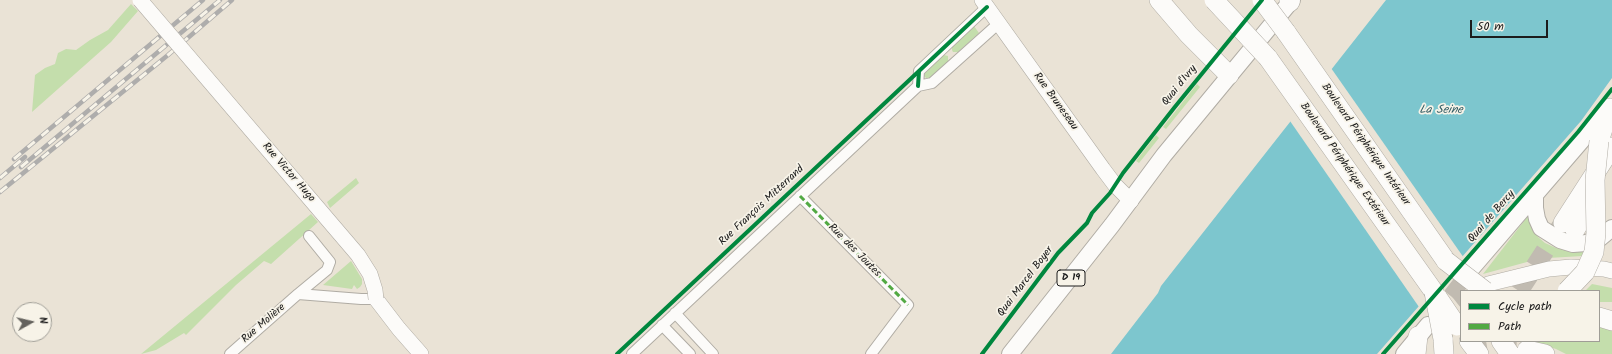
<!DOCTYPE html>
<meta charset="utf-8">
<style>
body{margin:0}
#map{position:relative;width:1612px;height:354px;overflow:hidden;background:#eae3d6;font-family:Kalam,sans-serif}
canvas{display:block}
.legend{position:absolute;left:1460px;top:290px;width:140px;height:52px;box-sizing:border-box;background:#f7f3e8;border:1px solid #9f9d96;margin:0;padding:5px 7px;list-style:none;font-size:12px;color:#1c1c1c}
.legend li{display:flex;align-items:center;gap:8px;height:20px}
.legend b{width:20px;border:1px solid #9f9d96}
.north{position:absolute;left:12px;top:302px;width:40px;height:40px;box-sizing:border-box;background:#f7f3e8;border:1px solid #9f9d96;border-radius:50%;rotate:82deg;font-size:11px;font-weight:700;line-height:16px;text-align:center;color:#1c1c1c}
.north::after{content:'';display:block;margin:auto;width:14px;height:18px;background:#64625d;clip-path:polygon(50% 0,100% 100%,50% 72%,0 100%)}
.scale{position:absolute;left:1470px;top:20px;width:78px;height:18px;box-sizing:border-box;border:2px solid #1c1c1c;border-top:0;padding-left:5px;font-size:12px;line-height:14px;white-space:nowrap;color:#1c1c1c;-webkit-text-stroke:3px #f7f3e8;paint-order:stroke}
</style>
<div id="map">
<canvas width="1612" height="354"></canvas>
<ul class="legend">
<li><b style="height:5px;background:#00873e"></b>Cycle path</li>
<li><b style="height:5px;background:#52a943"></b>Path</li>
</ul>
<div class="north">N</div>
<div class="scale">50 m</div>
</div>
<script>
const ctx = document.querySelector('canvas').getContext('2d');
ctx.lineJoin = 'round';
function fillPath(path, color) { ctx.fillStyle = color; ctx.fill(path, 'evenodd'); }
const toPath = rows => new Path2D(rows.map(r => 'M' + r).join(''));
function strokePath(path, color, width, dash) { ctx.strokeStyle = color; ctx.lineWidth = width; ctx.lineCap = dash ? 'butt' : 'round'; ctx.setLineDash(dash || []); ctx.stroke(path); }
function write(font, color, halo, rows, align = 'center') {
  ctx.font = font + ' Kalam,sans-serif'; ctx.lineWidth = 3.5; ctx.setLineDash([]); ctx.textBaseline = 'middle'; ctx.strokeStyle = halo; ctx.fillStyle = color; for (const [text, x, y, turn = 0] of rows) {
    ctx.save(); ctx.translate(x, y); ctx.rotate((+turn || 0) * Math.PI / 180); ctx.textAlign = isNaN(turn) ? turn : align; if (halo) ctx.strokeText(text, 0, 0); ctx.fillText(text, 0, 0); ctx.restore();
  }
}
const green = toPath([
 [131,4,138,11,111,42,32,112,35,75,45,68,55,64,58,53,66,49,76,50,90,40,108,30],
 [974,26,979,33,958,52,953,52,952,50,952,45],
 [944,55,948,56,948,62,930,79,926,78,924,76,925,71],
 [1197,84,1200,87,1166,129,1163,127],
 [1156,135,1159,138,1139,163,1136,161],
 [356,178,359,183,330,208,327,202],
 [311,214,318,222,271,264,264,261,236,285,186,335,184,333,156,350,141,354],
 [1528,216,1538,237,1545,243,1556,248,1570,250,1585,250,1583,256,1548,258,1527,262,1483,274],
 [351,261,362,279,362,284,360,287,357,289,354,285,352,289,323,285],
 [1592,284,1612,288,1612,302,1599,302,1599,291,1585,291],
 [1599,325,1612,331,1612,354,1566,354,1556,349,1534,342,1520,341,1599,341]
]);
const water = toPath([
 [1386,0,1612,0,1612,78,1581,121,1377,354,1111,354,1158,293,1161,286]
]);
const pier = toPath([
 [1331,68,1464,258,1419,307,1290,121]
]);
const secondaryTunnel = toPath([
 [1438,316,1461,298]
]);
const primaryTunnel = toPath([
 [1436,315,1472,268]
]);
const highwayTunnel = toPath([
 [1519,291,1563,223],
 [1469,354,1476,352,1500,348,1521,349]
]);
const street = toPath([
 [918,86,919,71,987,7],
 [800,196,908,305,871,354],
 [298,294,327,270,330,262,309,236],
 [675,313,713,354],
 [662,325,690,354],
 [230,354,298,294,361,299,376,299],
 [632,354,918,86,932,83,999,23]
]);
const secondary = toPath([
 [982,0,1103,169,1115,185,1131,201],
 [1488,284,1549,269,1571,267,1604,269,1612,271],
 [376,299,399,329,421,354]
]);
const primary = toPath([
 [1535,195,1535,208,1537,219,1541,228,1560,240,1573,244,1586,243,1600,238,1612,228],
 [1472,268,1608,110],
 [1010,354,1112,225,1164,155,1292,0],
 [1404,354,1428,325]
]);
const highway = toPath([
 [1159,0,1189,35,1229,75],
 [1289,0,1290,2],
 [1286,32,1446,261],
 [1268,58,1434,292],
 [1599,141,1610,108],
 [1563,223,1612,147],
 [1575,230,1594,199],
 [1599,317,1612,321],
 [1443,339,1444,354],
 [1469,341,1479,354],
 [1501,341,1510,354],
 [1527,350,1545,354],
 [1416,354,1418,336]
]);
const rail = toPath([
 [14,159,203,0],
 [21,167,220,0],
 [0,178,25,157],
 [0,192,168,55,232,0]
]);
const secondaryBridge = toPath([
 [140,0,358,255,370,274,375,290,376,299]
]);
const highwayBridge = toPath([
 [1214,0,1268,58],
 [1262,0,1286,32],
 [1446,261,1485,291],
 [1567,291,1585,272,1594,252,1596,233,1595,180,1599,141],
 [1434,292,1443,339],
 [1438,298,1457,326]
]);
const quiet = toPath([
 [800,196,908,305]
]);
const cycleway = toPath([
 [918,86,919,71,987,7],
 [617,354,919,71],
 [982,354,1058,253,1087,223,1092,213,1110,193,1123,173,1174,108,1262,0],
 [1383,354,1578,132,1612,89]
]);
const shields = [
 [1071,278,28]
];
const shieldNames = [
 ["D 19",1071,278]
];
const streetNames = [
 ["Quai d'Ivry",1180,86,-51],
 ["Rue Bruneseau",1055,102,54],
 ["Boulevard Périphérique Intérieur",1365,145,55],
 ["Boulevard Périphérique Extérieur",1344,165,55],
 ["Rue Victor Hugo",288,173,49],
 ["Rue François Mitterrand",762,206,-43],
 ["Quai de Bercy",1492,217,-49],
 ["Rue des Joutes",854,251,45],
 ["Quai Marcel Boyer",1026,282,-53],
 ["Rue Molière",264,324,-41]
];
const waterNames = [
 ["La Seine",1441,111]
];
fillPath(green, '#c4deac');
fillPath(water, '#7dc6ce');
fillPath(pier, '#eae3d6');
strokePath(secondaryTunnel, '#c1bbb1', 15, [15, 8]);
strokePath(primaryTunnel, '#c1bbb1', 16, [16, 8]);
strokePath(highwayTunnel, '#c1bbb1', 19, [19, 10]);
strokePath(street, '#b0aca4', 12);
strokePath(secondary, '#b0aca4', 16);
strokePath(primary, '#b0aca4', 18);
strokePath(highway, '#b0aca4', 20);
strokePath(street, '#fcfbf9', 10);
strokePath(secondary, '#fcfbf9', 15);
strokePath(primary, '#fcfbf9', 16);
strokePath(highway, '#fcfbf9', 19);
strokePath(rail, '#aeadac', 4.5);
strokePath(rail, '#f7f3e8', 3, [9]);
strokePath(secondaryBridge, '#b0aca4', 16, []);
strokePath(highwayBridge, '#b0aca4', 20, []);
strokePath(secondaryBridge, '#fcfbf9', 15);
strokePath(highwayBridge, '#fcfbf9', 19);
strokePath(quiet, '#52a943', 3, [6, 3]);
strokePath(cycleway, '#00873e', 4);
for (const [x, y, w] of shields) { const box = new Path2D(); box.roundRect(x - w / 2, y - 8, w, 16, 3); ctx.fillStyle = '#f7f3e8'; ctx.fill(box); strokePath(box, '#1c1c1c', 1); }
write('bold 10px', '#1c1c1c', null, shieldNames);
write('11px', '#1c1c1c', '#f7f3e8', streetNames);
write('italic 12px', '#305b62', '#f7f3e8', waterNames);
</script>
